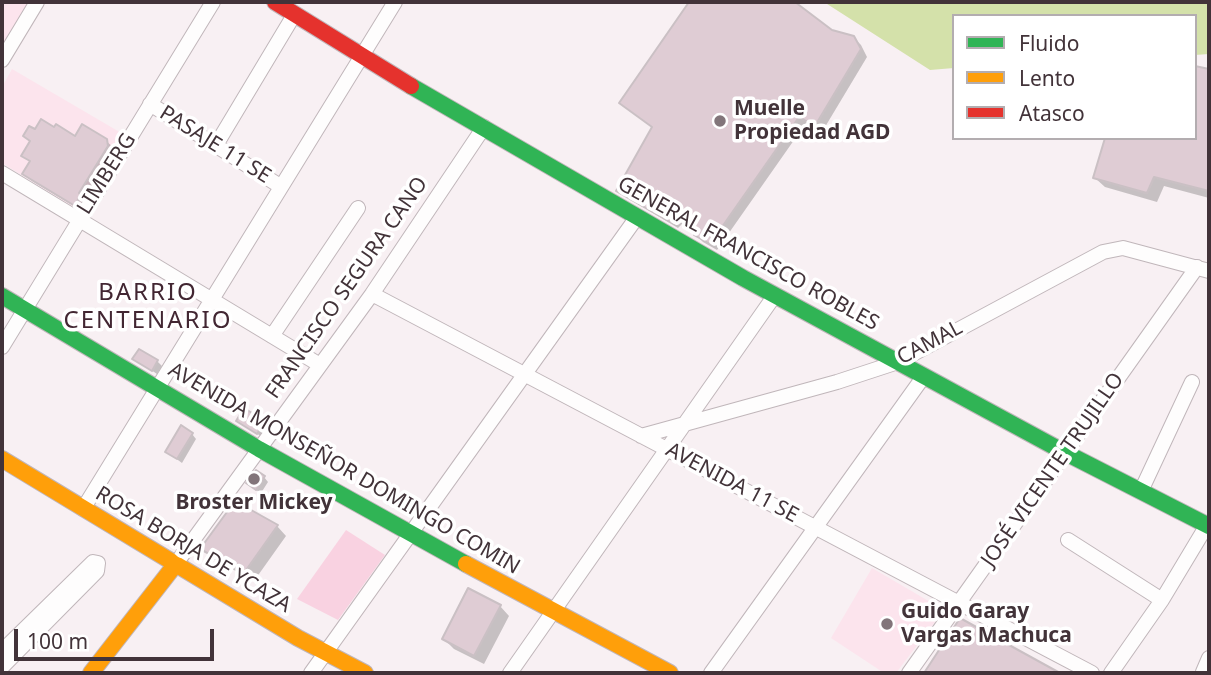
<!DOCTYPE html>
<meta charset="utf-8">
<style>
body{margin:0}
#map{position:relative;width:1211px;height:675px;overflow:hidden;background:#f8f0f3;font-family:"Noto Sans",sans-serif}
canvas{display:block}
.frame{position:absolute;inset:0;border:4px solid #423339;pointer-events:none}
.legend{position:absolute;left:952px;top:14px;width:245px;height:126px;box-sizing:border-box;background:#fff;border:2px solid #b3adb0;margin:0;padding:9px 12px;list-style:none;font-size:21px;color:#423339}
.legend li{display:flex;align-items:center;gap:14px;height:35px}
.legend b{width:35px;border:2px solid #b3adb0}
.scale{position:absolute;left:14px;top:629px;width:200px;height:32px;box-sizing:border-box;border:4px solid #423339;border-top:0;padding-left:9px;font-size:21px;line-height:24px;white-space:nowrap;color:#423339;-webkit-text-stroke:5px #fff;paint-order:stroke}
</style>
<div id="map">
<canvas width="1211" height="675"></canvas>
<div class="frame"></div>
<ul class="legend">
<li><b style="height:9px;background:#30b455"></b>Fluido</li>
<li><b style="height:9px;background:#ff9f0a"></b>Lento</li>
<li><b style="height:9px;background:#e5322d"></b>Atasco</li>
</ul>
<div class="scale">100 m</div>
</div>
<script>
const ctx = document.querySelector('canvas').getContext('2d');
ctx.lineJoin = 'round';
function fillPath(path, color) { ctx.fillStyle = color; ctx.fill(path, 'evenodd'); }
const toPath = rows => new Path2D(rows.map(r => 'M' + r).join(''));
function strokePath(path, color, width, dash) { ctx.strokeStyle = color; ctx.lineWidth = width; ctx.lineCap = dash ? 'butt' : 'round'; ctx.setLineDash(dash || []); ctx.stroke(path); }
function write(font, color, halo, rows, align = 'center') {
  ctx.font = font + ' "Noto Sans",sans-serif'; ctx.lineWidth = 7; ctx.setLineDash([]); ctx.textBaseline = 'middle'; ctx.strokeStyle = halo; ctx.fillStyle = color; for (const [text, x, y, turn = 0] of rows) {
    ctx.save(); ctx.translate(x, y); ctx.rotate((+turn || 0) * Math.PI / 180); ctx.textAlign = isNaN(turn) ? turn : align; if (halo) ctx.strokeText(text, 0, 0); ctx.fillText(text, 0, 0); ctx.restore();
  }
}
const built = toPath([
 [2,2,32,2,2,52],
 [12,69,123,134,80,211,2,163,2,87],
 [872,568,944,610,896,673,884,673,831,638]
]);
const green = toPath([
 [346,530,385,555,338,620,297,599]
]);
const water = toPath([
 [824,2,1209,2,1209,54,1195,55,1195,16,954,16,954,68,930,70]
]);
const shadow = toPath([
 [691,2,792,2,831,31,853,37,861,45,867,57,822,132,806,123,717,250,703,242,696,235,698,233,682,224,678,228,626,197,618,190,654,128,622,102],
 [1195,68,1209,71,1209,198,1164,186,1157,202,1105,187,1095,178,1195,138],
 [76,138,106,141,114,148,114,154,82,211,32,181,25,174,31,163,23,156],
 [135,359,157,361,162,366,157,374],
 [238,421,264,422,268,426,262,437],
 [192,434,196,439,182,463,167,452],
 [264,477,268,482,261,493,253,488],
 [277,526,286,536,254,581,212,558,203,549],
 [500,606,509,616,484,664,454,649,444,639],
 [960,621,1057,673,927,673]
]);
const building = toPath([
 [689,2,795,2,832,30,854,36,861,49,815,126,799,117,710,244,694,235,697,231,674,218,670,222,616,191,652,127,619,103,689,2],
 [1195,66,1209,69,1209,191,1154,177,1147,193,1093,178,1105,138,1195,138,1195,66],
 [41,119,54,127,56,124,75,136,82,124,107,139,108,146,79,193,81,194,75,206,22,174,30,161,21,156,30,141,23,136,29,126,35,129,41,119],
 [139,349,158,360,152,371,132,359,139,349],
 [244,408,265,421,257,434,236,421,244,408],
 [181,425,193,433,177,459,165,452,181,425],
 [256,470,265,476,256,490,246,483,256,470],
 [235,501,278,525,244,573,200,549,235,501],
 [468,588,501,605,474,656,442,639,468,588],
 [960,618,1060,673,924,673,960,618]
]);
const street = toPath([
 [2,60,37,2],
 [150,104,280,186],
 [216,145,294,15],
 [2,173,320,365],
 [372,294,1092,673],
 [272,336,358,208],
 [2,347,213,2],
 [641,436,837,382,898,362,1103,252,1123,248,1209,271],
 [1141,491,1192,382],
 [83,509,395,2],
 [1068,540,1162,600],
 [175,565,372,294,484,127],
 [2,651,93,562,98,563,97,571,2,667],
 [1203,672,1209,658],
 [311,673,637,217],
 [510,673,775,295],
 [711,673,924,376],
 [909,673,1197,267],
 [1111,673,1162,600,1207,525]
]);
const fast = toPath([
 [411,86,743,278,1064,452,1209,526],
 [2,296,259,449,466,564]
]);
const slow = toPath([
 [2,459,298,638,365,673],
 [466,564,670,673],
 [91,673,175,565]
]);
const jam = toPath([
 [275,2,411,86]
]);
const markers = [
 [720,121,7,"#82757a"],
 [254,479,7,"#82757a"],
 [887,624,7,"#82757a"]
];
const poiNames = [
 ["Muelle",734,109],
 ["Propiedad AGD",734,133],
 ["Broster Mickey",254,503,"center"],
 ["Guido Garay",901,612],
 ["Vargas Machuca",901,636]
];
const streetNames = [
 ["PASAJE 11 SE",215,145,32],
 ["LIMBERG",107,174,-58],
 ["GENERAL FRANCISCO ROBLES",748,254,29],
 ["FRANCISCO SEGURA CANO",347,288,-55],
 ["CAMAL",930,343,-28],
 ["AVENIDA MONSEÑOR DOMINGO COMIN",344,469,30],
 ["JOSÉ VICENTE TRUJILLO",1053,470,-55],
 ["AVENIDA 11 SE",732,483,28],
 ["ROSA BORJA DE YCAZA",193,550,31]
];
const quarterNames = [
 ["BARRIO",148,293],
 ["CENTENARIO",148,321]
];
fillPath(built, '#fce4ed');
fillPath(green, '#f9d2e1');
fillPath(water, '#d4e1aa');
fillPath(shadow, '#0003');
fillPath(building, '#dfccd4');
strokePath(building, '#cac0c4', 2);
strokePath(street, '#c0b6ba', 16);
strokePath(fast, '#c0b6ba', 18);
strokePath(slow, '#c0b6ba', 18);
strokePath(jam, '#c0b6ba', 18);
strokePath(street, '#fefdfd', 14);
strokePath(fast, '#30b455', 16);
strokePath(slow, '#ff9f0a', 16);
strokePath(jam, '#e5322d', 16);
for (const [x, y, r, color] of markers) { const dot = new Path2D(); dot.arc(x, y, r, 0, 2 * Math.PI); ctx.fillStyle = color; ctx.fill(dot); strokePath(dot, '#fff', 2.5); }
write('bold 21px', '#423339', '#fff', poiNames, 'left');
write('21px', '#423339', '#fff', streetNames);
ctx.letterSpacing = '2px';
write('24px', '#422632', '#fff', quarterNames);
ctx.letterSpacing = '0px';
</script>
